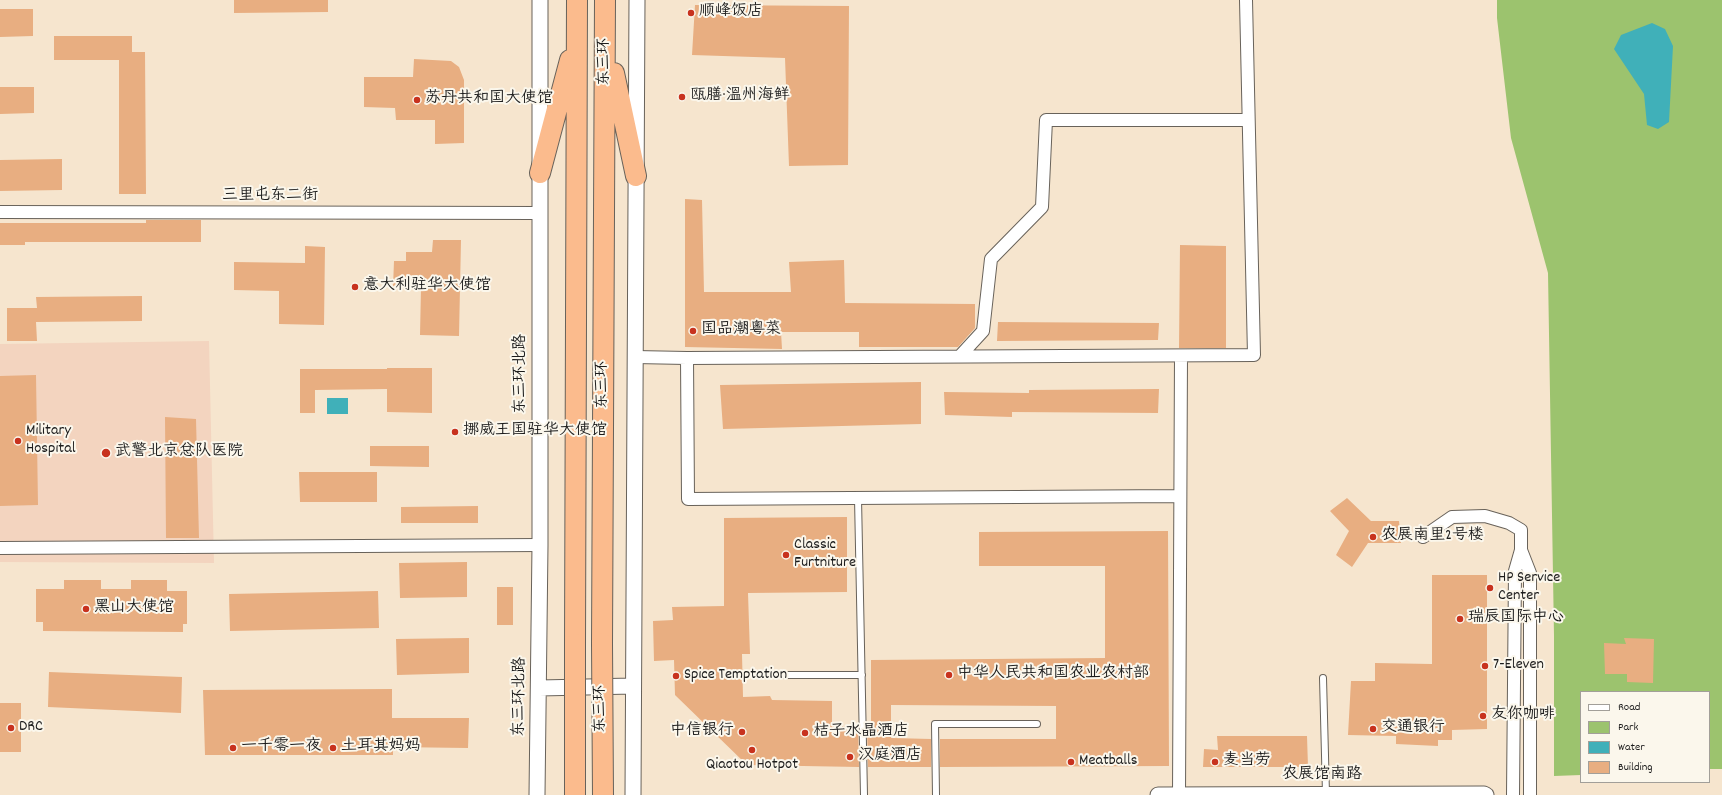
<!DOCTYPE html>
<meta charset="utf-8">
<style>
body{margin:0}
#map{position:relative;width:1722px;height:795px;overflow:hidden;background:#f6e5ce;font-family:Dekko,sans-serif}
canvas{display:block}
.legend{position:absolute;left:1580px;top:691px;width:130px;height:92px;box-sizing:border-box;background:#fbf7ec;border:1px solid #a29f99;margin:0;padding:5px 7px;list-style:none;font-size:12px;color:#1c1c1c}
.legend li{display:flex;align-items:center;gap:8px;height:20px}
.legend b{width:20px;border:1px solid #a29f99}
</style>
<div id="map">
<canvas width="1722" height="795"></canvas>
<ul class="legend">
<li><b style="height:5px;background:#fff"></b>Road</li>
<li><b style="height:11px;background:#9cc36e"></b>Park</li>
<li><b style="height:11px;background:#40b0b9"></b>Water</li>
<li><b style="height:11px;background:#e8ae81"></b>Building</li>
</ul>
</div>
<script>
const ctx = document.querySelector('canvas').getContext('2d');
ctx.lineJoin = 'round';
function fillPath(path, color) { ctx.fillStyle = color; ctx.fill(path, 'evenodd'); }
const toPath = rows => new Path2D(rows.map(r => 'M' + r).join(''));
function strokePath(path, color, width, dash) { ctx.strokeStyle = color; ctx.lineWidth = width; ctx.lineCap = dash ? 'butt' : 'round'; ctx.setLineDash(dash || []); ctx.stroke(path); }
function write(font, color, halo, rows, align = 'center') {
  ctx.font = font + ' Dekko,"LXGW WenKai TC",sans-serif'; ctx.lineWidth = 4; ctx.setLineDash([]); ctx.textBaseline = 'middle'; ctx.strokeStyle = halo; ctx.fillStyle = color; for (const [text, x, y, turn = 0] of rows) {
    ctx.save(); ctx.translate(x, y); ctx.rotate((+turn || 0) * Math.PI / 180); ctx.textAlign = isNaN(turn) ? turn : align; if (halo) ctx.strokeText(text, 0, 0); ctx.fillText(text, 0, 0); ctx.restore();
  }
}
const built = toPath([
 [209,341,214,563,0,562,0,344]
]);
const green = toPath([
 [1497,0,1722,0,1722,769,1709,769,1709,692,1581,692,1581,775,1554,776,1554,636,1548,273,1511,138,1497,18]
]);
const water = toPath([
 [1652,23,1665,29,1673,46,1669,122,1658,129,1647,125,1644,94,1614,49,1621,35],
 [327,398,348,398,348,414,327,414]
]);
const building = toPath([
 [234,0,328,0,328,12,234,13],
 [695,5,849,6,848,165,789,166,785,58,692,55],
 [0,9,33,9,33,36,0,37],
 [54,36,132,36,132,52,145,52,146,194,119,194,119,60,54,60],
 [414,59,451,61,459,67,464,80,464,143,435,144,435,120,396,120,395,108,364,107,364,77,413,77],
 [0,87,34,87,34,113,0,114],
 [62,159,62,190,0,191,0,160],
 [685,199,702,200,704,292,791,292,789,262,844,260,845,303,975,304,975,328,958,347,859,347,859,332,781,332,782,349,685,347],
 [146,220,201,220,201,242,25,242,25,245,0,245,0,223,146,223],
 [433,240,461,240,459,336,420,335,421,288,393,287,394,261,406,261,406,252,432,252],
 [1180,245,1226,246,1226,348,1179,348],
 [305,246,325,247,324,325,279,324,279,291,234,290,234,262,305,263],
 [142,296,142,321,36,322,37,341,7,341,7,308,37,308,36,297],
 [998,322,1159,323,1158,340,997,341],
 [387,368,432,368,432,413,387,412,387,389,315,390,315,413,300,413,300,369,387,369],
 [36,375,38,505,0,506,0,376],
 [921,382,921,424,723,429,720,385],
 [1159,389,1158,413,1012,412,1012,417,945,415,944,392,1029,393,1029,390],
 [165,417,196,419,199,538,166,538],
 [370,446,429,446,429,467,370,466],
 [299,472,377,472,377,502,300,502],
 [1347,498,1371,521,1399,521,1401,543,1368,543,1352,567,1336,555,1349,531,1330,511],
 [478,506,478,523,401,523,401,507],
 [847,517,847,592,748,593,750,654,742,654,743,697,770,696,772,700,832,701,832,726,858,726,859,767,747,765,675,695,674,660,654,661,653,621,673,620,672,607,724,606,724,518],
 [1168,531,1169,766,940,767,940,739,1056,739,1056,706,891,705,891,738,931,739,931,767,868,767,867,726,871,726,871,660,1105,658,1105,566,979,566,979,532],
 [467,562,467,597,400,598,399,563],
 [1432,575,1487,575,1487,729,1452,730,1452,740,1438,740,1438,746,1396,744,1396,736,1348,735,1351,681,1375,681,1375,663,1432,664],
 [64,580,101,580,101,589,131,589,131,580,167,580,167,591,187,591,187,624,183,624,183,632,43,631,43,622,36,622,36,589,64,589],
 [497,587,513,587,513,625,497,625],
 [378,591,379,628,230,631,229,594],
 [469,638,469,673,397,675,396,639],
 [1624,638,1654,639,1653,683,1627,682,1627,674,1605,674,1604,643,1626,644],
 [49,672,182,677,181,713,48,707],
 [392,689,392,718,469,718,468,748,393,747,393,755,205,755,203,690],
 [0,703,21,703,21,752,0,752],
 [1217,736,1307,736,1308,767,1203,767,1204,749,1218,750]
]);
const service = toPath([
 [858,498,864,795],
 [759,675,862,675],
 [1323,678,1326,794],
 [936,795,935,724,1037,724]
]);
const minor = toPath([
 [0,212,540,213],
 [960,356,983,331,991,259,1042,207,1046,120,1248,120],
 [635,357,687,358],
 [1180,496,688,499,687,358,1254,355,1246,0],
 [1423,537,1452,517,1485,516,1509,523,1521,530,1521,550,1515,571,1513,795],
 [0,548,540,545],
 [1521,550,1530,573,1530,795],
 [1179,795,1181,356]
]);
const tertiary = toPath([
 [539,688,633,686],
 [537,795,540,545,540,0],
 [633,795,637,0],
 [1158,795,1484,794,1486,795]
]);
const trunk = toPath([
 [614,73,636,176],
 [540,173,570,60],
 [602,643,605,0],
 [575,644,577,0]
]);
const trunkBridge = toPath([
 [602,643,603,795],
 [575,795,575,644]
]);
const markers = [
 [691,13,4,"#c8321e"],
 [682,97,4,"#c8321e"],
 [417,100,4,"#c8321e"],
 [355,287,4,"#c8321e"],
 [693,331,4,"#c8321e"],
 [455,432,4,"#c8321e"],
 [18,441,4,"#c8321e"],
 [106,453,5,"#c8321e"],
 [1373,537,4,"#c8321e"],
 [786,555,4,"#c8321e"],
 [1490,588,4,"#c8321e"],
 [86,609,4,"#c8321e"],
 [1460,619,4,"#c8321e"],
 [1485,666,4,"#c8321e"],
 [949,675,4,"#c8321e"],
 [676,676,4,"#c8321e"],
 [1483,716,4,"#c8321e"],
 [11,728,4,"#c8321e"],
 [1373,729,4,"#c8321e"],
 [742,732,4,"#c8321e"],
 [805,733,4,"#c8321e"],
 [233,748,4,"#c8321e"],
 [333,748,4,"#c8321e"],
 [752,750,4,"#c8321e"],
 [850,757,4,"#c8321e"],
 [1071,762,4,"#c8321e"],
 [1215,762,4,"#c8321e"]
];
const poiNames = [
 ["顺峰饭店",699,13],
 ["瓯膳·温州海鲜",690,97],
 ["苏丹共和国大使馆",425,100],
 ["意大利驻华大使馆",363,287],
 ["国品潮粤菜",701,331],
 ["Military",26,432],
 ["Hospital",26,450],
 ["挪威王国驻华大使馆",463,432],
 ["武警北京总队医院",115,453],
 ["农展南里2号楼",1381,537],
 ["Classic",794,546],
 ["Furtniture",794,564],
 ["HP Service",1498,579],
 ["Center",1498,597],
 ["黑山大使馆",94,609],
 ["瑞辰国际中心",1468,619],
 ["7-Eleven",1493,666],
 ["中华人民共和国农业农村部",957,675],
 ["Spice Temptation",684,676],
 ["友你咖啡",1491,716],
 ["DRC",19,728],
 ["交通银行",1381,729],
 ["中信银行",734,732,"right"],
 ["桔子水晶酒店",813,733],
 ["一千零一夜",241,748],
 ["土耳其妈妈",341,748],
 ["汉庭酒店",858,757],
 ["Meatballs",1079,762],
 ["麦当劳",1223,762],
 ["Qiaotou Hotpot",752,766,"center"]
];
const streetNames = [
 ["东三环",606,62,-90],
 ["三里屯东二街",270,197],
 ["东三环北路",522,374,-90],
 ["东三环",604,385,-90],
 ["东三环北路",521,697,-89],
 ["东三环",602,709,-90],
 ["农展馆南路",1322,776]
];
fillPath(built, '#f3d4bf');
fillPath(green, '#9cc36e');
fillPath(water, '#40b0b9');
fillPath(building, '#e8ae81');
strokePath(service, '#68625a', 8);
strokePath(minor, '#68625a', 14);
strokePath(tertiary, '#68625a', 17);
strokePath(trunk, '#68625a', 22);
strokePath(service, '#fff', 6);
strokePath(minor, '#fff', 12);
strokePath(tertiary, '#fff', 15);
strokePath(trunk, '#fbbb8d', 20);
strokePath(trunkBridge, '#68625a', 22, []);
strokePath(trunkBridge, '#fbbb8d', 20);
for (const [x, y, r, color] of markers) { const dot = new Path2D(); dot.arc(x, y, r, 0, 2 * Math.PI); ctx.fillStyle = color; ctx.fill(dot); strokePath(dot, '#fbf7ec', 1.5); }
write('16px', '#1c1c1c', '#fbf7ec', poiNames, 'left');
write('16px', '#1c1c1c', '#fbf7ec', streetNames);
</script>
